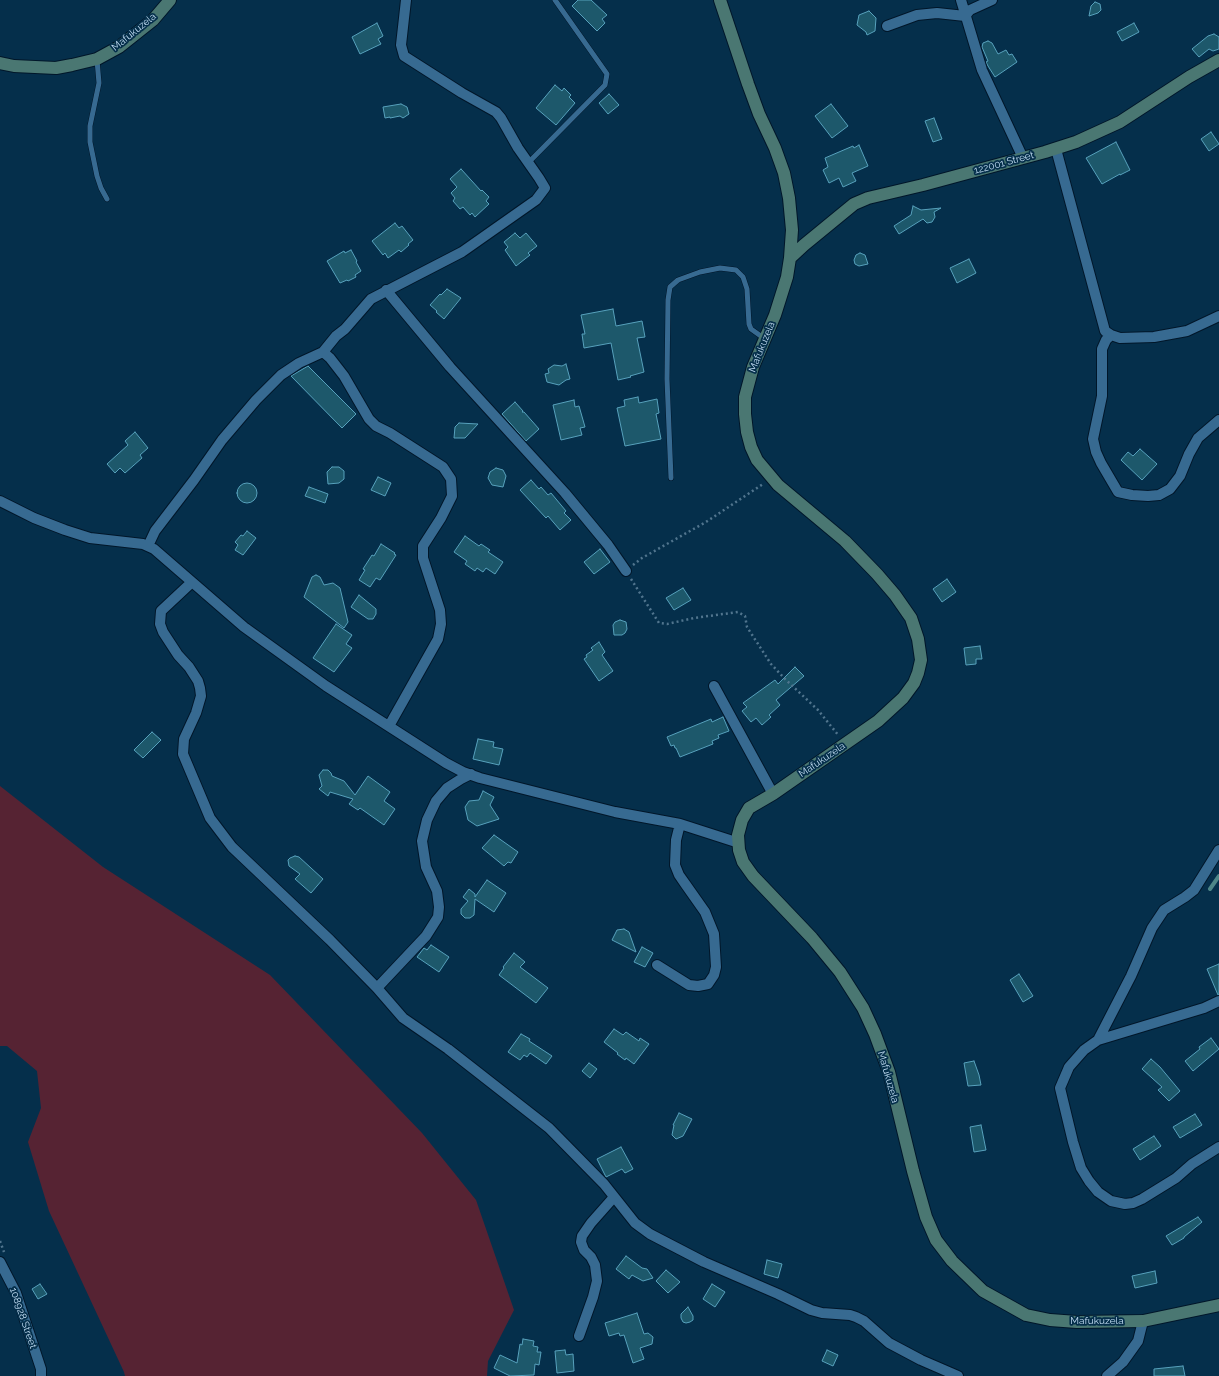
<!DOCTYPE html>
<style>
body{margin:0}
canvas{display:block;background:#052f4b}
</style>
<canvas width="1219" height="1376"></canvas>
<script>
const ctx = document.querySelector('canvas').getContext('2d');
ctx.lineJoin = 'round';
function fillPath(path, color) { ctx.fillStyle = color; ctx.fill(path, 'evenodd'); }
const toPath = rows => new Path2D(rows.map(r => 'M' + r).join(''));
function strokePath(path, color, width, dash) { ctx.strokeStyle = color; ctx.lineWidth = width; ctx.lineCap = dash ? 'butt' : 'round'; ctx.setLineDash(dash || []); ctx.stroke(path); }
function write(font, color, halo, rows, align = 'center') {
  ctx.font = font + ' Raleway,sans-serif'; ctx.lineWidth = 3.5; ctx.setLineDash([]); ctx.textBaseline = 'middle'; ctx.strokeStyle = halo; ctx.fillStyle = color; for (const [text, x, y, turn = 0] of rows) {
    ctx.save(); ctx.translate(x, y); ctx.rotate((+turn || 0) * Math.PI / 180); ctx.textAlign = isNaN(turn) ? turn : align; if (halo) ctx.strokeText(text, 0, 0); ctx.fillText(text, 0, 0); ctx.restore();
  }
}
const green = toPath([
 [0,786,103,867,270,975,422,1133,476,1200,514,1310,488,1361,487,1376,125,1376,124,1372,49,1211,28,1142,41,1108,37,1071,7,1046,0,1046]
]);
const stream = toPath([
 [1210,889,1219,876]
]);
const building = toPath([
 [578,0,591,0,607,15,602,19,605,23,597,31,572,6,578,0],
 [1095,2,1100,4,1101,10,1098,13,1089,16,1091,6,1095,2],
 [869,11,876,18,875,31,867,35,866,32,857,25,859,15,869,11],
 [377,23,383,36,378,39,381,44,360,54,352,37,377,23],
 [1134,23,1139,32,1122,41,1117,32,1134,23],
 [1214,34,1219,37,1219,49,1213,51,1209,49,1199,57,1192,49,1208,36,1214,34],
 [988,41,992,43,998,54,1006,50,1009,55,1012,54,1017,62,995,77,988,66,986,62,988,61,982,47,983,43,988,41],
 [555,85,562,91,564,88,571,95,569,97,575,103,556,125,536,108,555,85],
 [609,94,619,105,608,114,599,103,609,94],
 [401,104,407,107,409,114,403,118,400,116,390,118,390,117,385,118,383,107,401,104],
 [831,104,848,126,832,138,815,116,831,104],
 [934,118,942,139,933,142,925,121,934,118],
 [1211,132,1219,144,1209,151,1201,139,1211,132],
 [1116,142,1130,170,1120,175,1120,174,1102,184,1086,158,1116,142],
 [859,145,868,166,852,173,856,181,843,187,839,178,829,183,823,170,828,167,825,158,853,146,854,148,859,145],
 [461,169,481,191,482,190,489,197,486,201,489,204,475,217,472,213,470,215,463,207,460,209,453,201,455,198,451,193,457,187,450,179,461,169],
 [913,206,921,210,941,208,934,212,935,217,932,222,927,223,923,219,899,234,894,226,911,215,913,206],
 [395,223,399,228,402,226,413,240,408,244,409,245,401,252,399,250,388,258,385,253,383,255,372,241,395,223],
 [515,233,520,238,526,233,537,246,528,253,530,255,516,266,505,250,508,247,504,242,515,233],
 [351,250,357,261,356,262,361,271,355,275,356,277,348,281,347,280,340,283,327,261,344,251,345,253,351,250],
 [860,253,865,255,868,264,859,266,855,264,854,260,856,255,860,253],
 [969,259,976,273,957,283,950,268,969,259],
 [447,289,461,298,444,319,436,312,437,311,430,305,439,295,440,294,441,295,447,289],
 [613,309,616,326,642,321,645,337,637,338,644,372,630,376,631,377,618,380,611,343,584,348,582,334,585,334,581,315,613,309],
 [566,364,570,379,566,380,559,385,547,382,545,374,549,373,548,369,554,365,562,366,566,364],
 [308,366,356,414,342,428,291,376,308,366],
 [638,397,639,403,657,399,659,413,656,414,661,439,625,446,617,408,625,406,624,400,638,397],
 [574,400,575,407,579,406,585,427,580,428,582,435,561,440,553,405,574,400],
 [515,402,523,411,522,412,524,412,539,429,526,441,502,414,515,402],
 [459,423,478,424,465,438,454,438,455,427,459,423],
 [135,432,148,448,140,455,142,458,125,473,120,468,115,473,107,464,128,445,125,441,135,432],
 [1140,449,1157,464,1142,480,1121,460,1128,452,1133,456,1140,449],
 [332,467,339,467,344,471,344,479,339,483,328,484,327,472,332,467],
 [496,468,503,470,506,476,503,487,492,485,488,478,490,472,496,468],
 [378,477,391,483,385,496,371,490,378,477],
 [531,480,539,489,541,487,548,495,551,493,566,511,564,513,571,520,560,530,548,516,546,518,520,490,531,480],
 '237 493a10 10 0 1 1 20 0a10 10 0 1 1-20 0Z',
 [309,487,328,494,325,503,305,496,309,487],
 [247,531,256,538,243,555,235,550,238,545,235,542,241,535,243,536,247,531],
 [465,536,479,546,481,544,490,550,488,552,503,562,495,574,486,568,483,572,477,568,475,571,465,564,467,561,454,552,465,536],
 [381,544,395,553,394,554,396,555,380,580,376,578,370,587,359,580,365,570,363,569,372,555,374,556,381,544],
 [600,549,610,562,594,574,584,562,600,549],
 [316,575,320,577,324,585,333,583,340,588,348,622,344,628,304,597,312,577,316,575],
 [947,579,956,592,942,602,933,589,947,579],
 [683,588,691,600,674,610,666,598,683,588],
 [359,595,376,609,376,614,373,619,368,619,351,607,359,595],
 [620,620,626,622,627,629,625,633,622,635,614,635,613,625,615,622,620,620],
 [336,624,352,635,346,644,352,648,334,672,313,658,336,624],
 [599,642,605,652,602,655,613,671,599,681,584,659,587,657,586,655,593,650,591,648,599,642],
 [980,646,982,659,976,659,976,664,966,665,964,648,980,646],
 [795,667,804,676,776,700,780,705,769,715,771,717,762,725,756,718,751,722,742,711,747,707,743,703,775,680,778,684,795,667],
 [723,717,729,731,718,735,719,738,712,741,713,744,680,757,676,748,675,748,674,745,671,746,667,737,711,719,712,722,723,717],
 [152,732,161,740,143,758,134,750,152,732],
 [478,739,494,742,493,747,503,749,499,765,473,759,478,739],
 [323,770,328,770,331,773,332,776,344,781,355,795,368,776,390,792,384,801,395,809,384,825,360,808,358,810,349,804,353,799,330,792,328,796,319,789,322,786,319,775,323,770],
 [483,791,494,797,490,805,499,819,477,826,468,820,465,807,469,801,479,800,483,791],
 [494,835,518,852,511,863,508,862,504,866,482,848,494,835],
 [295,856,299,857,323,879,311,893,295,879,300,874,289,866,288,860,290,858,295,856],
 [487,880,506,893,494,912,475,899,474,915,470,918,465,918,461,914,461,909,468,901,463,897,469,889,475,894,475,897,487,880],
 [624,929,629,932,636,952,612,940,617,930,624,929],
 [431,945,449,957,439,972,417,957,424,948,427,950,431,945],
 [642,947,653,953,645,967,634,962,642,947],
 [514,953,525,962,520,967,548,988,536,1003,499,975,504,968,503,967,514,953],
 [1219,964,1219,995,1218,995,1207,969,1219,964],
 [1019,974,1033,996,1023,1002,1010,980,1019,974],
 [614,1029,623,1035,626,1032,639,1041,640,1038,649,1044,634,1064,626,1058,625,1060,617,1054,618,1053,604,1042,614,1029],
 [521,1034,530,1039,529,1041,552,1056,546,1064,530,1053,527,1057,524,1055,520,1060,508,1052,521,1034],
 [1211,1038,1219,1049,1193,1071,1185,1061,1200,1049,1199,1047,1211,1038],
 [1151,1059,1160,1067,1180,1091,1169,1101,1158,1090,1162,1087,1142,1069,1151,1059],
 [974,1061,979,1075,981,1085,968,1086,964,1063,974,1061],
 [589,1063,597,1069,590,1078,582,1071,589,1063],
 [679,1113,692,1119,683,1136,676,1139,672,1135,674,1125,673,1125,679,1113],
 [1195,1114,1202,1125,1180,1138,1173,1127,1195,1114],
 [981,1125,986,1150,974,1152,970,1127,981,1125],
 [1154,1136,1161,1146,1140,1160,1133,1149,1154,1136],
 [621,1147,633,1169,625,1173,622,1169,606,1177,597,1159,621,1147],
 [1198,1217,1202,1222,1184,1237,1184,1238,1172,1245,1166,1236,1198,1217],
 [626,1256,642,1268,647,1269,653,1278,643,1281,632,1275,629,1279,616,1269,626,1256],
 [767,1260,782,1264,778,1278,764,1274,767,1260],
 [666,1270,680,1282,668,1293,656,1281,666,1270],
 [1155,1271,1157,1283,1135,1288,1132,1276,1155,1271],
 [40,1284,47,1294,38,1299,32,1289,40,1284],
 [712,1284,725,1292,715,1307,703,1299,712,1284],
 [688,1307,693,1316,693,1320,690,1322,686,1323,683,1322,681,1318,681,1314,688,1307],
 [637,1313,644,1334,648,1333,653,1337,652,1344,640,1348,644,1359,633,1363,624,1335,620,1336,619,1333,609,1336,605,1323,637,1313],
 [523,1339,534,1341,533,1346,538,1347,537,1352,541,1352,539,1365,535,1364,534,1375,510,1376,494,1368,500,1355,517,1363,520,1344,522,1345,523,1339],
 [565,1350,566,1355,573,1354,574,1371,557,1373,555,1351,565,1350],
 [827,1350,838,1355,833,1366,822,1361,827,1350],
 [1183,1366,1185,1376,1154,1376,1154,1369,1183,1366]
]);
const path = toPath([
 [633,565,642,558,706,522,763,484],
 [631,579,659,623,667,624,694,618,738,612,745,616,747,627,771,664,785,679,818,710,839,736],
 [0,1241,4,1252]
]);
const lane = toPath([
 [97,60,99,83,90,126,90,142,97,176,101,188,107,199],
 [528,163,605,85,607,74,555,0],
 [671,478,667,379,668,300,670,287,678,280,700,272,720,268,736,270,743,277,747,289,749,324,751,329,765,339]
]);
const street = toPath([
 [961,0,982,70,1023,158],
 [887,26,917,15,937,13,965,16,970,10,992,0],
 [1056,149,1105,331,1111,335,1120,338,1154,337,1187,331,1219,316],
 [386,290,450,367,565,493,608,545,626,571],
 [1111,335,1106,340,1102,349,1102,396,1093,439,1096,452,1101,463,1118,492,1132,495,1148,496,1159,495,1170,489,1180,476,1189,454,1198,438,1219,420],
 [323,352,330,358,344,376,369,419,376,426,390,433,443,467,451,479,452,496,441,518,423,546,423,558,440,610,441,624,438,639,389,726],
 [0,501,34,518,65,530,90,538,143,544,154,549,244,627,326,686,446,763,463,772,480,778,615,812,680,824,739,843],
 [148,546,155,531,194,480,222,440,256,400,281,375,299,363,323,352,336,336,345,329,371,299,462,252,536,200,545,188,539,178,518,148,501,118,496,112,462,93,404,56,401,45,406,0],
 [192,582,161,611,160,624,163,632,178,655,189,667,198,681,200,688,201,696,196,713,184,739,183,754,210,818,232,847,330,940,377,988,403,1018,448,1049,549,1128,604,1184,635,1223,650,1234,704,1262,778,1294,811,1310,822,1313,850,1315,856,1317,864,1321,889,1343,921,1360,958,1376],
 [714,686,773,794],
 [657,965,689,985,698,986,708,984,714,975,716,967,714,934,705,912,686,885,679,875,675,865,676,840,680,824],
 [377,988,426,936,438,917,439,907,437,891,426,867,422,841,427,820,436,801,447,788,461,779,471,774],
 [1219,1001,1204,1008,1098,1040,1084,1050,1069,1067,1060,1088,1073,1142,1081,1168,1089,1181,1098,1192,1111,1201,1125,1204,1133,1203,1142,1199,1176,1178,1192,1164,1219,1147],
 [1098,1040,1131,976,1152,928,1164,910,1185,897,1194,890,1219,850],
 [0,1262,16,1293,41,1369,41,1376],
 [579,1336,593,1297,597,1281,595,1265,591,1257,584,1250,581,1242,582,1236,591,1223,614,1197],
 [1107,1376,1123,1362,1138,1341,1143,1321]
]);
const secondary = toPath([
 [720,0,748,84,759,114,775,148,784,173,789,198,792,230,790,258,787,277,775,315,753,367,745,397,745,414,747,432,751,447,757,460,778,485,845,541,877,574,895,595,911,618,918,639,921,660,918,673,914,683,903,698,878,721,773,794,749,808,742,820,738,835,739,850,743,862,753,876,812,938,840,972,863,1008,875,1034,889,1072,913,1171,926,1217,936,1240,952,1261,983,1291,1026,1315,1050,1320,1077,1322,1143,1321,1219,1305],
 [0,63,14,66,56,68,72,65,97,59,119,47,153,20,170,0],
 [790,258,804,245,854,204,868,198,923,185,1045,152,1076,142,1120,122,1189,77,1219,60]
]);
const streetNames = [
 ["Mafukuzela",134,32,-39],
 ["122001 Street",1004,163,-15],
 ["Mafukuzela",762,347,-68],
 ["Mafukuzela",822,760,-34],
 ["Mafukuzela",888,1077,74],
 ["108928 Street",23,1318,71],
 ["Mafukuzela",1097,1321]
];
fillPath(green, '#562333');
strokePath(stream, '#4e8688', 4);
fillPath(building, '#1d586b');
strokePath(building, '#57a1bc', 1);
strokePath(lane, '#001629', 6);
strokePath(street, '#001629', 12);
strokePath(secondary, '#001629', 14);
strokePath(path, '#51758e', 2.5, [2, 3]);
strokePath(lane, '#376a91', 5);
strokePath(street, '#376a91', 10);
strokePath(secondary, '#4a7772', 12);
write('10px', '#c3def4', '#052f4b', streetNames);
</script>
